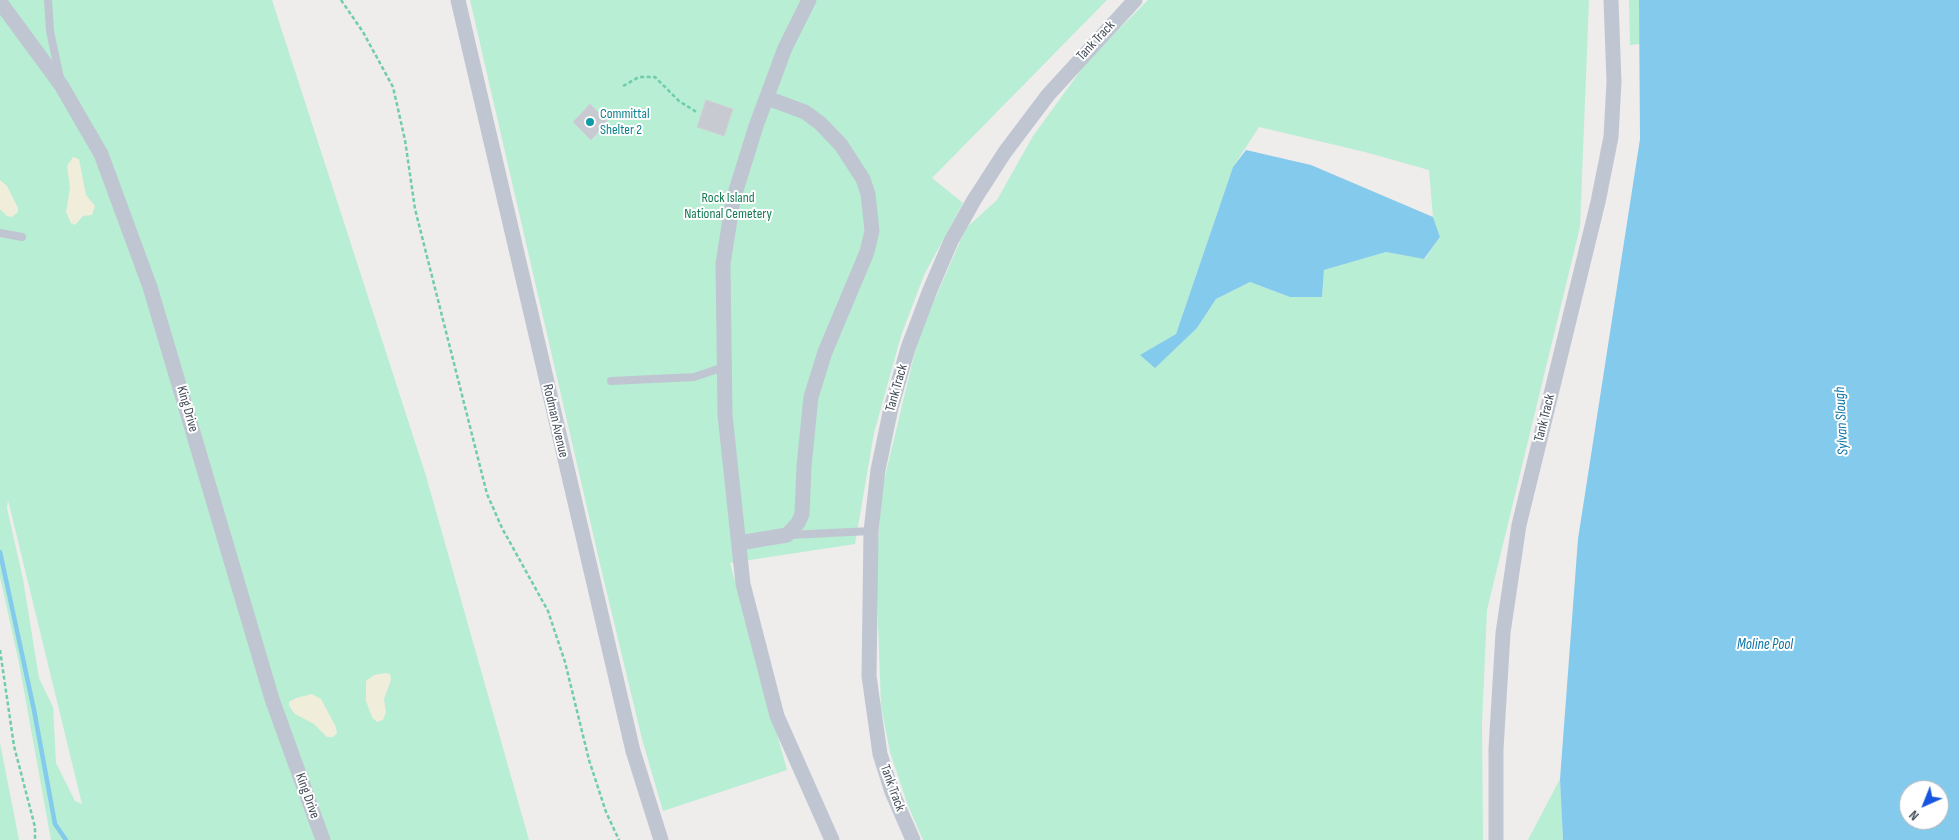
<!DOCTYPE html>
<style>
body{margin:0}
#map{position:relative;width:1959px;height:840px;overflow:hidden;background:#efecec;font-family:"Sofia Sans Condensed",sans-serif}
canvas{display:block}
.north{position:absolute;left:1899px;top:780px;width:50px;height:50px;box-sizing:border-box;background:#fff;border:1px solid #b4b8bd;border-radius:50%;rotate:224deg;font-size:14px;font-weight:700;line-height:20px;text-align:center;color:#444d59}
.north::after{content:'';display:block;margin:auto;width:18px;height:22px;background:#1656de;clip-path:polygon(50% 0,100% 100%,50% 72%,0 100%)}
</style>
<div id="map">
<canvas width="1959" height="840"></canvas>
<div class="north">N</div>
</div>
<script>
const ctx = document.querySelector('canvas').getContext('2d');
ctx.lineJoin = 'round';
function fillPath(path, color) { ctx.fillStyle = color; ctx.fill(path, 'evenodd'); }
const toPath = rows => new Path2D(rows.map(r => 'M' + r).join(''));
function strokePath(path, color, width, dash) { ctx.strokeStyle = color; ctx.lineWidth = width; ctx.lineCap = dash ? 'butt' : 'round'; ctx.setLineDash(dash || []); ctx.stroke(path); }
function write(font, color, halo, rows, align = 'center') {
  ctx.font = font + ' "Sofia Sans Condensed",sans-serif'; ctx.lineWidth = 4; ctx.setLineDash([]); ctx.textBaseline = 'middle'; ctx.strokeStyle = halo; ctx.fillStyle = color; for (const [text, x, y, turn = 0] of rows) {
    ctx.save(); ctx.translate(x, y); ctx.rotate((+turn || 0) * Math.PI / 180); ctx.textAlign = isNaN(turn) ? turn : align; if (halo) ctx.strokeText(text, 0, 0); ctx.fillText(text, 0, 0); ctx.restore();
  }
}
const green = toPath([
 [0,0,272,0,426,476,529,840,51,840,19,663,0,577],
 [8,500,82,804,75,801,56,763,53,707,39,678,23,579,7,508],
 [470,0,1107,0,932,178,963,203,924,275,901,336,874,433,855,544,730,563,787,770,663,811,642,739,600,564],
 [1148,0,1589,0,1580,227,1487,610,1482,723,1483,840,923,840,907,803,890,752,881,706,876,567,882,489,919,335,966,228,997,200,1033,136,1089,59],
 [1259,127,1365,152,1429,170,1433,217,1440,237,1425,259,1386,252,1324,270,1322,297,1290,297,1250,282,1216,299,1197,328,1140,356,1176,334,1233,167],
 [1629,0,1639,0,1640,44,1630,45],
 [0,743,19,840,0,840],
 [1560,779,1563,840,1528,840]
]);
const sand = toPath([
 [73,157,79,159,86,195,95,206,92,215,83,216,75,225,71,223,66,212,70,188,67,166],
 [0,180,7,186,18,208,18,212,12,217,7,216,0,209],
 [386,673,390,674,391,680,384,699,386,712,383,720,377,722,372,717,366,701,366,681,374,675],
 [312,694,321,699,336,727,337,733,333,737,327,737,314,724,295,714,289,706,289,702,296,698]
]);
const water = toPath([
 [1639,0,1959,0,1959,840,1563,840,1560,779,1578,539,1640,139],
 [1909,790,1939,790,1939,820,1909,820],
 [1246,150,1311,165,1433,217,1440,237,1424,259,1386,252,1324,270,1322,297,1290,297,1250,282,1216,299,1197,328,1155,368,1140,355,1176,334,1233,167]
]);
const stream = toPath([
 [0,552,34,710,55,824,66,840]
]);
const building = toPath([
 [706,100,733,109,724,136,697,127,706,100],
 [590,104,608,122,591,140,573,122,590,104]
]);
const path = toPath([
 [341,0,363,32,393,87,405,140,415,209,487,494,502,528,548,611,565,662,589,760,606,812,619,840],
 [623,86,639,77,655,77,679,101,698,113],
 [0,650,14,746,35,827,35,840]
]);
const service = toPath([
 [48,0,50,31,60,78],
 [0,233,22,237],
 [611,381,694,377,724,367],
 [788,535,871,531]
]);
const minor = toPath([
 [458,0,633,751,661,840],
 [809,0,785,48,756,126,733,200,723,264,725,415,743,584,777,716,832,840],
 [0,2,61,85,101,154,150,287,272,699,323,840],
 [739,543,787,535,798,523,802,514,804,466,811,397,825,352,867,252,872,231,868,194,863,179,841,145,820,123,805,112,767,98],
 [913,840,892,792,880,754,869,676,871,531,878,470,891,408,908,348,930,290,951,241,974,200,1005,152,1048,95,1135,0],
 [1496,840,1496,749,1503,633,1519,525,1598,202,1611,137,1614,82,1611,0]
]);
const markers = [
 [590,122,5,"#0f9aa8"]
];
const streetNames = [
 ["Tank Track",1096,41,-47],
 ["Tank Track",897,388,-74],
 ["King Drive",187,409,74],
 ["Tank Track",1545,418,-76],
 ["Rodman Avenue",555,421,77],
 ["Tank Track",892,788,70],
 ["King Drive",307,796,70]
];
const cultureNames = [
 ["Committal",600,114],
 ["Shelter 2",600,130]
];
const parkNames = [
 ["Rock Island",728,198],
 ["National Cemetery",728,214]
];
const waterNames = [
 ["Sylvan Slough",1842,421,-93],
 ["Moline Pool",1765,645]
];
fillPath(green, '#b8eed4');
fillPath(sand, '#f1eddb');
fillPath(water, '#84caec');
strokePath(stream, '#84caec', 4.5);
fillPath(building, '#c8cad2');
strokePath(building, '#d0d1d8', 1);
strokePath(path, '#70cdaa', 2.5, [4, 2.5]);
strokePath(service, '#bfc6d2', 8);
strokePath(minor, '#bfc6d2', 15);
for (const [x, y, r, color] of markers) { const dot = new Path2D(); dot.arc(x, y, r, 0, 2 * Math.PI); ctx.fillStyle = color; ctx.fill(dot); strokePath(dot, '#fff', 2); }
write('14px', '#444d59', '#fff', streetNames);
write('14px', '#0d838f', '#fff', cultureNames, 'left');
write('14px', '#157b54', '#fff', parkNames);
write('italic 15px', '#0a73a6', '#fff', waterNames);
</script>
